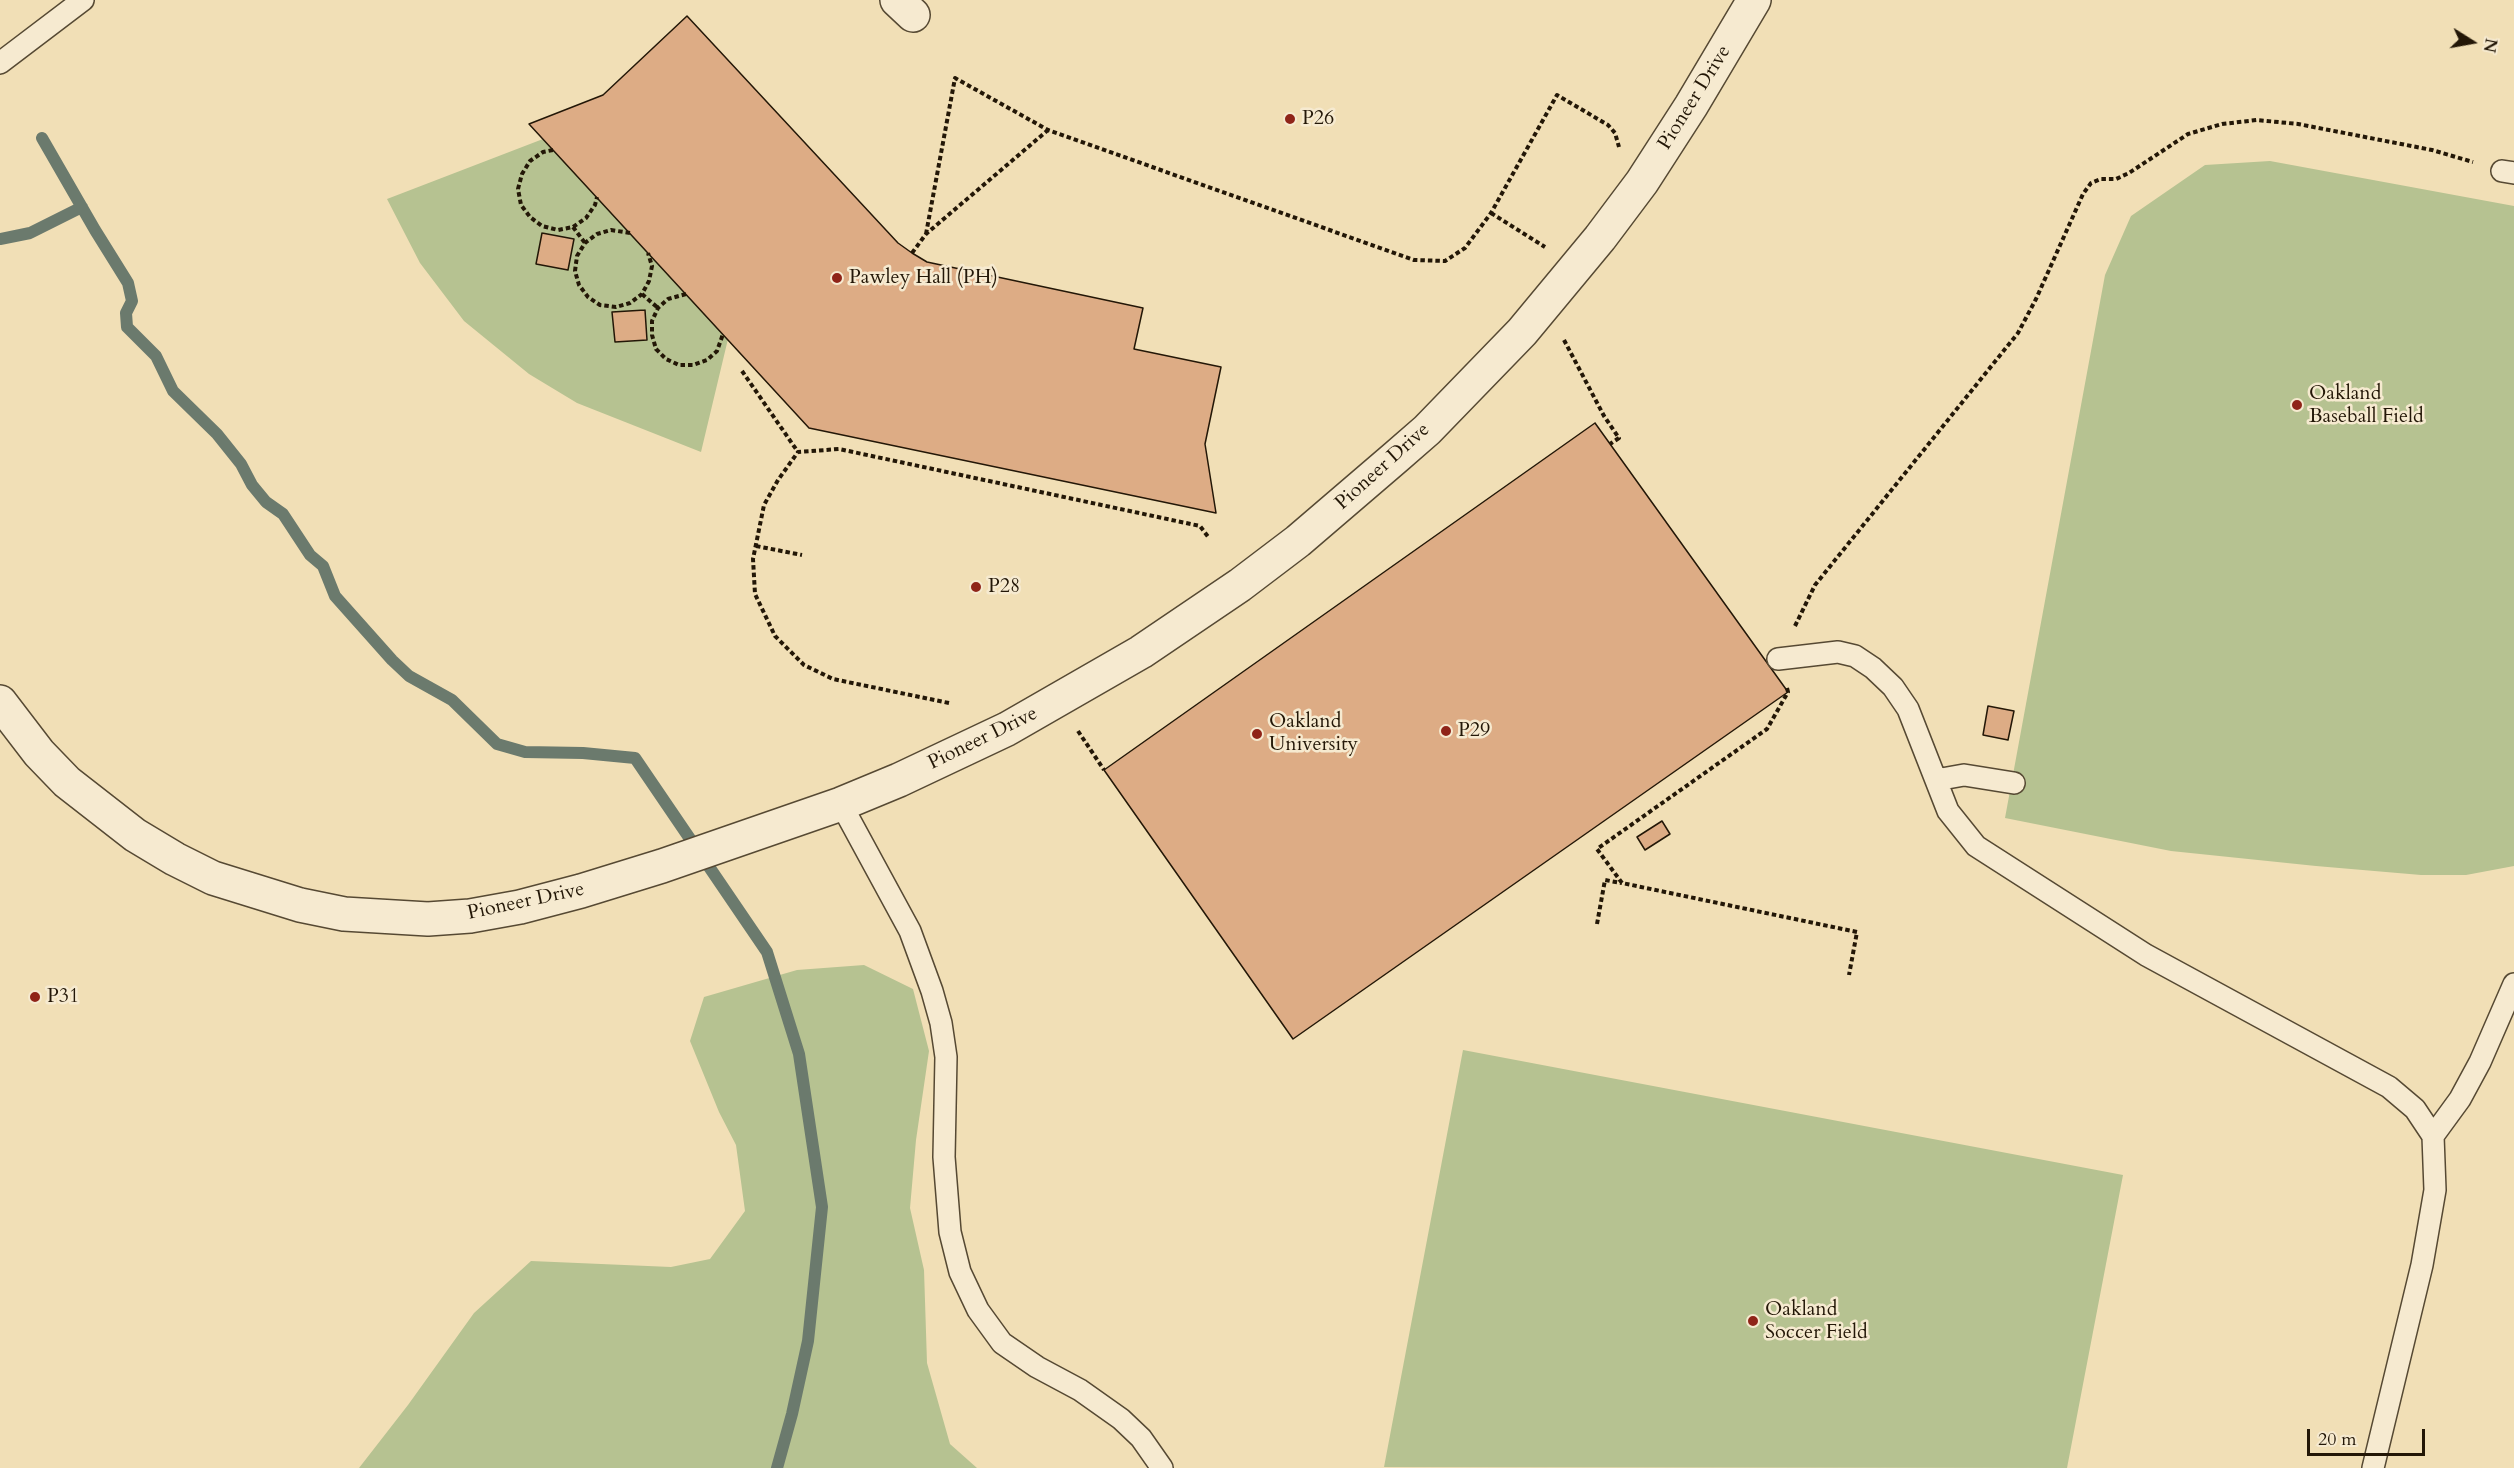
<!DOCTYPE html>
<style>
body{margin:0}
#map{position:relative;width:2514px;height:1468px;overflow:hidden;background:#f1dfb6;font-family:Cardo,serif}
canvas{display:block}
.north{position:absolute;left:2442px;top:12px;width:60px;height:60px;-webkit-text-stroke:4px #f6ead0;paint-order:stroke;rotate:101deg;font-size:16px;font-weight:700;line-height:24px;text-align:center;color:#231707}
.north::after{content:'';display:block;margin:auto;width:21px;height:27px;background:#231707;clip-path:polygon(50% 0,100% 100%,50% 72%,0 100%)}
.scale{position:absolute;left:2307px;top:1429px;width:118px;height:27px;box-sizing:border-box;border:3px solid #231707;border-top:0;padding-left:8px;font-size:18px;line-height:21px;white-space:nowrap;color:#231707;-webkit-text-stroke:4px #f6ead0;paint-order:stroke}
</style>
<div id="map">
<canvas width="2514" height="1468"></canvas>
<div class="north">N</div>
<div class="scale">20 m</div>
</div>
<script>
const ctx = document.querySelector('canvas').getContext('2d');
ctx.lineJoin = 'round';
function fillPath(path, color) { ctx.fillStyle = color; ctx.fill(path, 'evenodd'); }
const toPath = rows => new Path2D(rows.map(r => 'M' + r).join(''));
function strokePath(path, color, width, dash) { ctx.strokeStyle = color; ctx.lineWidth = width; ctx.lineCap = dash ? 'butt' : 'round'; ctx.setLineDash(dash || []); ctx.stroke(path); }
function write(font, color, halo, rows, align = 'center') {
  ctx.font = font + ' Cardo,serif'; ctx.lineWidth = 5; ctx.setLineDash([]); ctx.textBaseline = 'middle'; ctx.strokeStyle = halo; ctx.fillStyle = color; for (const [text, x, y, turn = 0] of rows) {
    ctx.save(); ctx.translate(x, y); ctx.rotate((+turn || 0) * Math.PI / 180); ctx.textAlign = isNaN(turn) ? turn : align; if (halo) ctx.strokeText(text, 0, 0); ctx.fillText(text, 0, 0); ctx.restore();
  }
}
const green = toPath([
 [543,139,728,339,701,452,577,403,529,374,464,321,420,263,387,199],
 [2270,161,2514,206,2514,866,2466,875,2421,875,2316,866,2171,851,2005,818,2105,275,2131,216,2205,165],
 [864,965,913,989,929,1051,916,1140,910,1208,924,1270,927,1363,950,1444,977,1468,359,1468,408,1405,474,1313,531,1261,671,1267,710,1259,745,1211,736,1145,719,1112,690,1041,704,997,797,970],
 [1463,1050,2123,1175,2067,1468,1384,1467]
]);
const stream = toPath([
 [42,138,95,230,128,283,132,301,126,313,127,327,156,356,173,391,217,434,241,464,252,485,266,502,283,514,310,555,323,566,335,596,392,660,409,676,452,700,497,744,525,752,583,753,635,758,767,952,799,1054,822,1207,808,1341,792,1414,777,1468],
 [0,239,30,233,82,207]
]);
const building = toPath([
 [687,16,898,243,912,253,927,262,1143,308,1134,349,1221,367,1205,444,1216,513,809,428,529,124,603,95,687,16],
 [542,233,574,239,568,270,536,264,542,233],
 [645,310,647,340,615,342,612,312,645,310],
 [1595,423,1788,692,1293,1039,1104,770,1595,423],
 [1988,706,2014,711,2008,740,1983,735,1988,706],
 [1662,821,1670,834,1645,850,1637,837,1662,821]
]);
const path = toPath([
 [553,150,543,152,530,161,522,174,518,189,521,205,530,217,542,226,558,230,573,227,586,218,595,205,597,197],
 [1491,213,1545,247],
 [573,227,585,243],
 [630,233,611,230,597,234,585,243,577,256,575,271,579,285,588,297,600,305,616,307,630,303,642,294,649,281,652,266,648,253],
 [926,234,955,78,1048,130,1414,260,1445,261,1465,248,1491,213,1557,95,1608,125,1615,133,1619,147],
 [912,253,926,234,1048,130],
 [642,294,658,308],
 [686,294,668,299,658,308,652,321,652,335,656,349,666,359,679,365,693,365,707,360,717,351,723,334],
 [1564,340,1604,416,1619,438,1610,444],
 [742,371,798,452],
 [756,546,802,555],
 [1795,626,1815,585,2018,333,2036,299,2083,194,2091,183,2101,179,2116,179,2129,173,2188,134,2222,124,2257,120,2298,124,2432,150,2473,162],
 [1787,688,1788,692,1767,729,1597,849,1622,883,1857,932,1849,975],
 [949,703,833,679,804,665,775,636,755,594,753,559,764,505,778,480,798,452,839,449,1200,526,1209,538],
 [1078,731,1104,770],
 [1597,924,1605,880,1621,883]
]);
const lane = toPath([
 [0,63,83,0],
 [2502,171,2514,173],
 [1778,659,1838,652,1855,656,1873,668,1893,687,1908,709,1948,811,1976,846,2146,955,2389,1087,2415,1109,2433,1136],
 [1936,780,1964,775,2014,783],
 [841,804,910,931,932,991,941,1023,946,1057,944,1157,950,1232,960,1272,978,1310,1002,1343,1037,1367,1080,1390,1121,1419,1141,1438,1162,1468],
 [2373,1468,2422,1265,2435,1190,2433,1136,2460,1099,2480,1062,2514,984]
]);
const street = toPath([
 [897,0,913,15],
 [0,702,39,753,67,782,135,835,175,859,213,878,300,905,344,914,428,919,470,916,520,907,581,891,662,866,841,804,899,780,1007,729,1141,652,1240,585,1298,541,1396,457,1427,430,1522,332,1600,238,1642,182,1691,106,1754,0]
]);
const markers = [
 [1290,119,6,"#8f2418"],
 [837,278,6,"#8f2418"],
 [2297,405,6,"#8f2418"],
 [976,587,6,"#8f2418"],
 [1446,731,6,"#8f2418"],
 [1257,734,6,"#8f2418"],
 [35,997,6,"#8f2418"],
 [1753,1321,6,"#8f2418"]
];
const streetNames = [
 ["Pioneer Drive",1695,98,-58],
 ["Pioneer Drive",1383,467,-42],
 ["Pioneer Drive",983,739,-26],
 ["Pioneer Drive",526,902,-12]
];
const poiNames = [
 ["P26",1302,119],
 ["Pawley Hall (PH)",849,278],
 ["Oakland",2309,394],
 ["Baseball Field",2309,417],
 ["P28",988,587],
 ["Oakland",1269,722],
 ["University",1269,745],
 ["P29",1458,731],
 ["P31",47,997],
 ["Oakland",1765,1310],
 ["Soccer Field",1765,1333]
];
fillPath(green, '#b6c291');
strokePath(stream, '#6b7a6d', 12);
fillPath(building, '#ddac85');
strokePath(building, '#231707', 1.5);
strokePath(lane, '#564933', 24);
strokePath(street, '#564933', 36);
strokePath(path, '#231707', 4, [4.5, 3]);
strokePath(lane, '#f6ead0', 21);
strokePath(street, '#f6ead0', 33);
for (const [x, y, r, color] of markers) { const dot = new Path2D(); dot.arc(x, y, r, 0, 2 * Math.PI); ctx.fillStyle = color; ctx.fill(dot); strokePath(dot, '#f6ead0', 2); }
write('20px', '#231707', '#f6ead0', streetNames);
write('20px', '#231707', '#f6ead0', poiNames, 'left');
</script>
